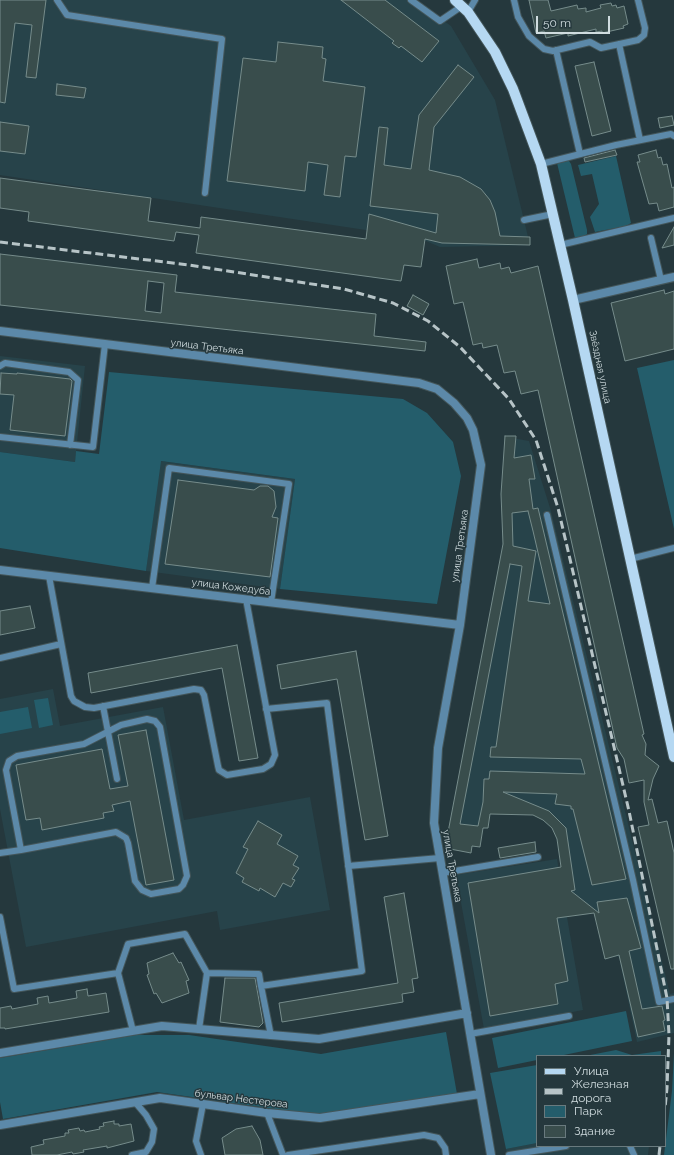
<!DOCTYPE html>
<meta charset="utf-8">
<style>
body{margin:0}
#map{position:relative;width:674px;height:1155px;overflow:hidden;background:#25383d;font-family:Raleway,sans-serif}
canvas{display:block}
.legend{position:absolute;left:536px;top:1055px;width:130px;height:92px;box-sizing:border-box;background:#25383d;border:1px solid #697a7e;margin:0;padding:5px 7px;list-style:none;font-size:12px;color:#d0dcdf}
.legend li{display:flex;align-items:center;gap:8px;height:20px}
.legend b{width:20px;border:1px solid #697a7e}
.scale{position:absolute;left:536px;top:16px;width:74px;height:18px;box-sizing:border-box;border:2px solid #d0dcdf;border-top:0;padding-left:5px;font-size:12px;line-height:14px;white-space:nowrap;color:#d0dcdf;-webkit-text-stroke:3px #25383d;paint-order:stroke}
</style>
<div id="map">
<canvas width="674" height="1155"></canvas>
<ul class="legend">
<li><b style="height:5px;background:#b5d8f2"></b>Улица</li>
<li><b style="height:5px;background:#b7c4c7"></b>Железная дорога</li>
<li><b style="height:11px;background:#245d6b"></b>Парк</li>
<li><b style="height:11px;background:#394d4c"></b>Здание</li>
</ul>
<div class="scale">50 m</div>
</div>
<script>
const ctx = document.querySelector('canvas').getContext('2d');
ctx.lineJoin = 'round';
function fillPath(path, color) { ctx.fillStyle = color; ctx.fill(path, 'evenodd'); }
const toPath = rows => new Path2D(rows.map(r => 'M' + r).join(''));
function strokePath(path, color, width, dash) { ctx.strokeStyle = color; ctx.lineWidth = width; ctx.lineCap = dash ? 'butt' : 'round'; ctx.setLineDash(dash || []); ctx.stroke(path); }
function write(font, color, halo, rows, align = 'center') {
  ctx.font = font + ' Raleway,sans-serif'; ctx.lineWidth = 3; ctx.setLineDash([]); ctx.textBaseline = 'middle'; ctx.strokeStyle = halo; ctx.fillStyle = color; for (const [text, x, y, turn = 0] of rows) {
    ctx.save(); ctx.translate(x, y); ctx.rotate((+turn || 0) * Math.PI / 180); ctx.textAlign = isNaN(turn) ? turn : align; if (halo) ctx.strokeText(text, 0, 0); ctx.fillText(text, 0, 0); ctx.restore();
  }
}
const built = toPath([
 [0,0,415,0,451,26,495,100,530,245,440,247,419,238,0,175],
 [0,356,85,366,75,462,0,452],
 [507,437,529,441,551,511,670,994,674,993,674,1033,637,1042,619,957,608,950,598,911,571,913,559,835,551,822,535,812,484,810,479,845,451,839,507,549],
 [160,461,295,479,280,589,146,571],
 [53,689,60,726,163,707,184,820,310,797,330,910,220,930,217,911,26,947,0,809,0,699],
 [557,859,583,1010,484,1029,456,875],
 [537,1143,537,1146,649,1146,648,1155,507,1155,506,1149]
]);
const green = toPath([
 [616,156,631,223,626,226,595,232,590,217,599,204,592,174,581,176,578,165],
 [565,161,569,161,571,164,587,230,587,234,584,236,575,238,557,163],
 [674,360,674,529,637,368],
 [109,372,403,399,427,413,453,442,461,476,437,604,280,589,295,479,161,461,146,571,0,548,0,452,75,462,76,451,99,454],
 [48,698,53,725,39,728,34,700],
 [28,707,32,728,0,734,0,712],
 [626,1011,632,1041,559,1056,537,1056,537,1060,498,1068,492,1038],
 [446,1032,457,1094,341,1112,310,1114,157,1092,3,1119,0,1102,0,1058,136,1035,189,1035,321,1054],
 [616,1050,632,1055,661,1051,661,1056,585,1056],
 [674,1053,674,1155,664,1155,672,1091],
 [537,1065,537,1143,506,1149,490,1073]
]);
const building = toPath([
 [0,0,46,0,36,78,26,77,32,25,15,23,5,103,0,102,0,0],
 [341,0,385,0,439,41,422,62,401,46,399,48,392,43,394,41,341,0],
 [529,0,548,0,551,11,577,5,578,9,586,8,586,12,601,8,600,5,611,3,612,6,616,5,617,8,624,6,628,24,623,26,624,28,602,33,602,31,596,32,596,29,568,36,568,33,546,38,544,31,536,33,529,0],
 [278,42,323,47,322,58,326,59,323,81,365,87,356,157,345,156,340,197,324,195,328,165,308,162,305,191,227,181,243,58,276,62,278,42],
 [594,62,611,131,592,136,575,66,594,62],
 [458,65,474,77,434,127,429,170,460,177,481,189,490,200,495,212,500,236,530,237,530,245,442,243,425,239,421,267,404,265,401,281,196,253,199,235,176,232,174,241,28,221,29,212,0,208,0,178,151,198,148,221,200,228,201,217,366,239,369,214,436,233,438,214,370,206,379,127,388,128,384,165,411,169,419,115,458,65],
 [57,84,86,88,84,98,56,95,57,84],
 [672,116,674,125,660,128,658,118,672,116],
 [0,122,29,126,25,154,0,151,0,122],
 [615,150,617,155,585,162,584,158,615,150],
 [656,150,658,158,661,157,663,165,667,164,672,188,674,187,674,207,659,211,657,203,649,204,637,162,640,162,638,155,656,150],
 [674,227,674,245,662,248,674,227],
 [0,254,177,275,175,292,376,314,374,336,426,342,425,351,0,305,0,254],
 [148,281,164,283,161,313,145,311,148,281],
 [477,259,479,268,500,263,501,269,509,267,511,273,538,266,644,734,642,735,646,744,645,755,659,766,653,779,648,800,652,799,658,823,667,821,674,853,674,969,671,969,638,827,649,825,644,802,644,780,629,783,624,759,617,748,538,390,521,394,515,371,504,373,497,345,483,348,482,343,473,345,463,302,454,304,446,266,477,259],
 [664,290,665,294,674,291,674,349,625,361,611,303,664,290],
 [413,295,429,304,423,315,407,306,413,295],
 [1,373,17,374,17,373,70,379,72,381,65,436,10,430,14,395,0,394,1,373],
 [505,436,516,436,514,458,531,455,535,479,529,479,533,509,538,508,626,879,592,885,573,809,571,809,571,806,555,804,557,794,503,792,549,811,566,828,575,890,571,891,599,913,597,902,627,898,641,948,629,951,642,1009,662,1006,665,1020,663,1021,665,1031,638,1037,619,955,605,959,594,913,557,918,568,981,555,984,558,1004,490,1016,468,883,561,867,557,839,552,828,543,820,533,815,490,814,488,828,483,828,480,847,472,846,471,853,445,848,503,544,501,494,505,436],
 [528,511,533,531,550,604,528,601,536,551,513,546,512,513,528,511],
 [510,564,522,566,496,747,491,747,490,757,581,759,585,774,490,771,489,779,484,779,483,802,478,826,460,824,510,564],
 [178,480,254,490,260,486,268,486,274,491,276,507,272,517,278,518,270,577,165,564,178,480],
 [30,606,35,628,0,635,0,611,30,606],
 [237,645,258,758,239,761,222,668,91,693,88,673,237,645],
 [356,651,388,836,365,840,337,679,281,689,277,665,356,651],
 [146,730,174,880,146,885,130,801,112,805,114,811,103,813,104,818,42,830,40,818,26,820,16,765,102,749,110,789,128,786,118,735,146,730],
 [258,821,282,835,277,844,298,856,293,865,299,868,292,879,295,880,291,887,283,883,275,897,260,888,259,891,242,882,244,878,236,873,248,849,243,847,258,821],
 [535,842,536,852,500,858,498,848,535,842],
 [404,893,418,978,412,979,414,992,402,994,403,1002,282,1022,279,1003,398,983,384,897,404,893],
 [173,953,179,963,181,962,189,980,186,981,189,993,162,1003,156,993,154,994,147,975,149,974,147,963,173,953],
 [225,978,255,978,263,1023,259,1027,220,1022,225,978],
 [87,989,88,996,106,993,109,1012,5,1029,5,1028,0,1028,0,1008,11,1006,12,1009,38,1004,37,998,48,996,49,1003,77,998,76,991,87,989],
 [114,1121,114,1124,119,1124,119,1126,131,1124,134,1141,107,1148,107,1146,83,1150,84,1152,73,1154,72,1152,57,1155,32,1155,31,1147,44,1144,43,1140,65,1136,65,1133,69,1133,68,1130,79,1128,80,1131,84,1130,85,1132,100,1129,99,1127,104,1126,103,1123,114,1121],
 [252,1126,260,1140,263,1155,225,1155,222,1138,236,1129,252,1126]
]);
const lane = toPath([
 [57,0,67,15,222,39,205,193],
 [411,0,440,21,462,6],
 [514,0,518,17,529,36,544,49,553,51,590,42,601,48,638,40,644,35,645,28,638,0],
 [468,12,475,0],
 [619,44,640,140],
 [556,50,580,154],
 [541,164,616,145,671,134,674,136],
 [524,220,553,214],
 [651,238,661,280],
 [560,245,674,218],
 [0,366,5,363,69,372,78,380,70,445],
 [0,437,93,447,105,344],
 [547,515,633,880,659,1002,674,999],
 [630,559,674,548],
 [49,576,71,696,74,701,85,707,94,708,194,689,201,690,204,695,218,766,219,770,227,775,263,769,271,764,275,755,246,599],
 [152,588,169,468,289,484,271,602],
 [0,658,61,644],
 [103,706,117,779],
 [147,719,155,721,160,727,187,876,183,885,179,889,151,894,142,890,135,881,128,843,126,838,116,832,21,850,6,770,9,761,17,756,84,744,121,725,147,719],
 [0,853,21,850],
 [348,866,440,858],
 [443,873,538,857],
 [0,917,14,989,118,973,128,944,185,934,207,973,259,974,261,986,362,971,327,703,266,709],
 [118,973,133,1031],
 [261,986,271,1036],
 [199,1029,207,973],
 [470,1034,569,1016],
 [267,1113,283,1155],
 [630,1146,634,1155],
 [132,1155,146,1152,152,1142,154,1129,146,1115,135,1102],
 [201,1155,196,1141,203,1104],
 [288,1155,424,1135,438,1138,445,1148,446,1155],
 [509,1155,566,1146]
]);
const street = toPath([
 [573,300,674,277],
 [0,331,419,383,437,389,454,403,467,418,473,430,481,465,460,625,438,748,434,823,491,1155],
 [0,570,460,625],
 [0,1053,162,1026,319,1039,467,1013],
 [0,1125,160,1098,267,1113,320,1118,480,1094]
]);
const primary = toPath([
 [455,0,468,12,495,52,513,89,541,164,573,300,674,757]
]);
const rail = toPath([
 [0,242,189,265,344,289,393,303,428,321,460,347,509,399,536,440,558,508,629,811,667,998,669,1035,667,1088,665,1108],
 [659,1155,660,1146]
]);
const streetNames = [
 ["улица Третьяка",207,347,7],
 ["Звёздная улица",600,367,78],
 ["улица Третьяка",460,546,-82],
 ["улица Кожедуба",231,587,7],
 ["улица Третьяка",452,866,80],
 ["бульвар Нестерова",241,1099,7]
];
fillPath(built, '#27434a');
fillPath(green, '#245d6b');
fillPath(building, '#394d4c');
strokePath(building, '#768c8b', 1);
strokePath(lane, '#44565a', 8);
strokePath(street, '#44565a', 10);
strokePath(primary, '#44565a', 12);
strokePath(lane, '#5c89a9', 6);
strokePath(street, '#5c89a9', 8);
strokePath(primary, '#b5d8f2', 10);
strokePath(rail, '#b7c4c7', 3, [8, 4]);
write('10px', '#d0dcdf', '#25383d', streetNames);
</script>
